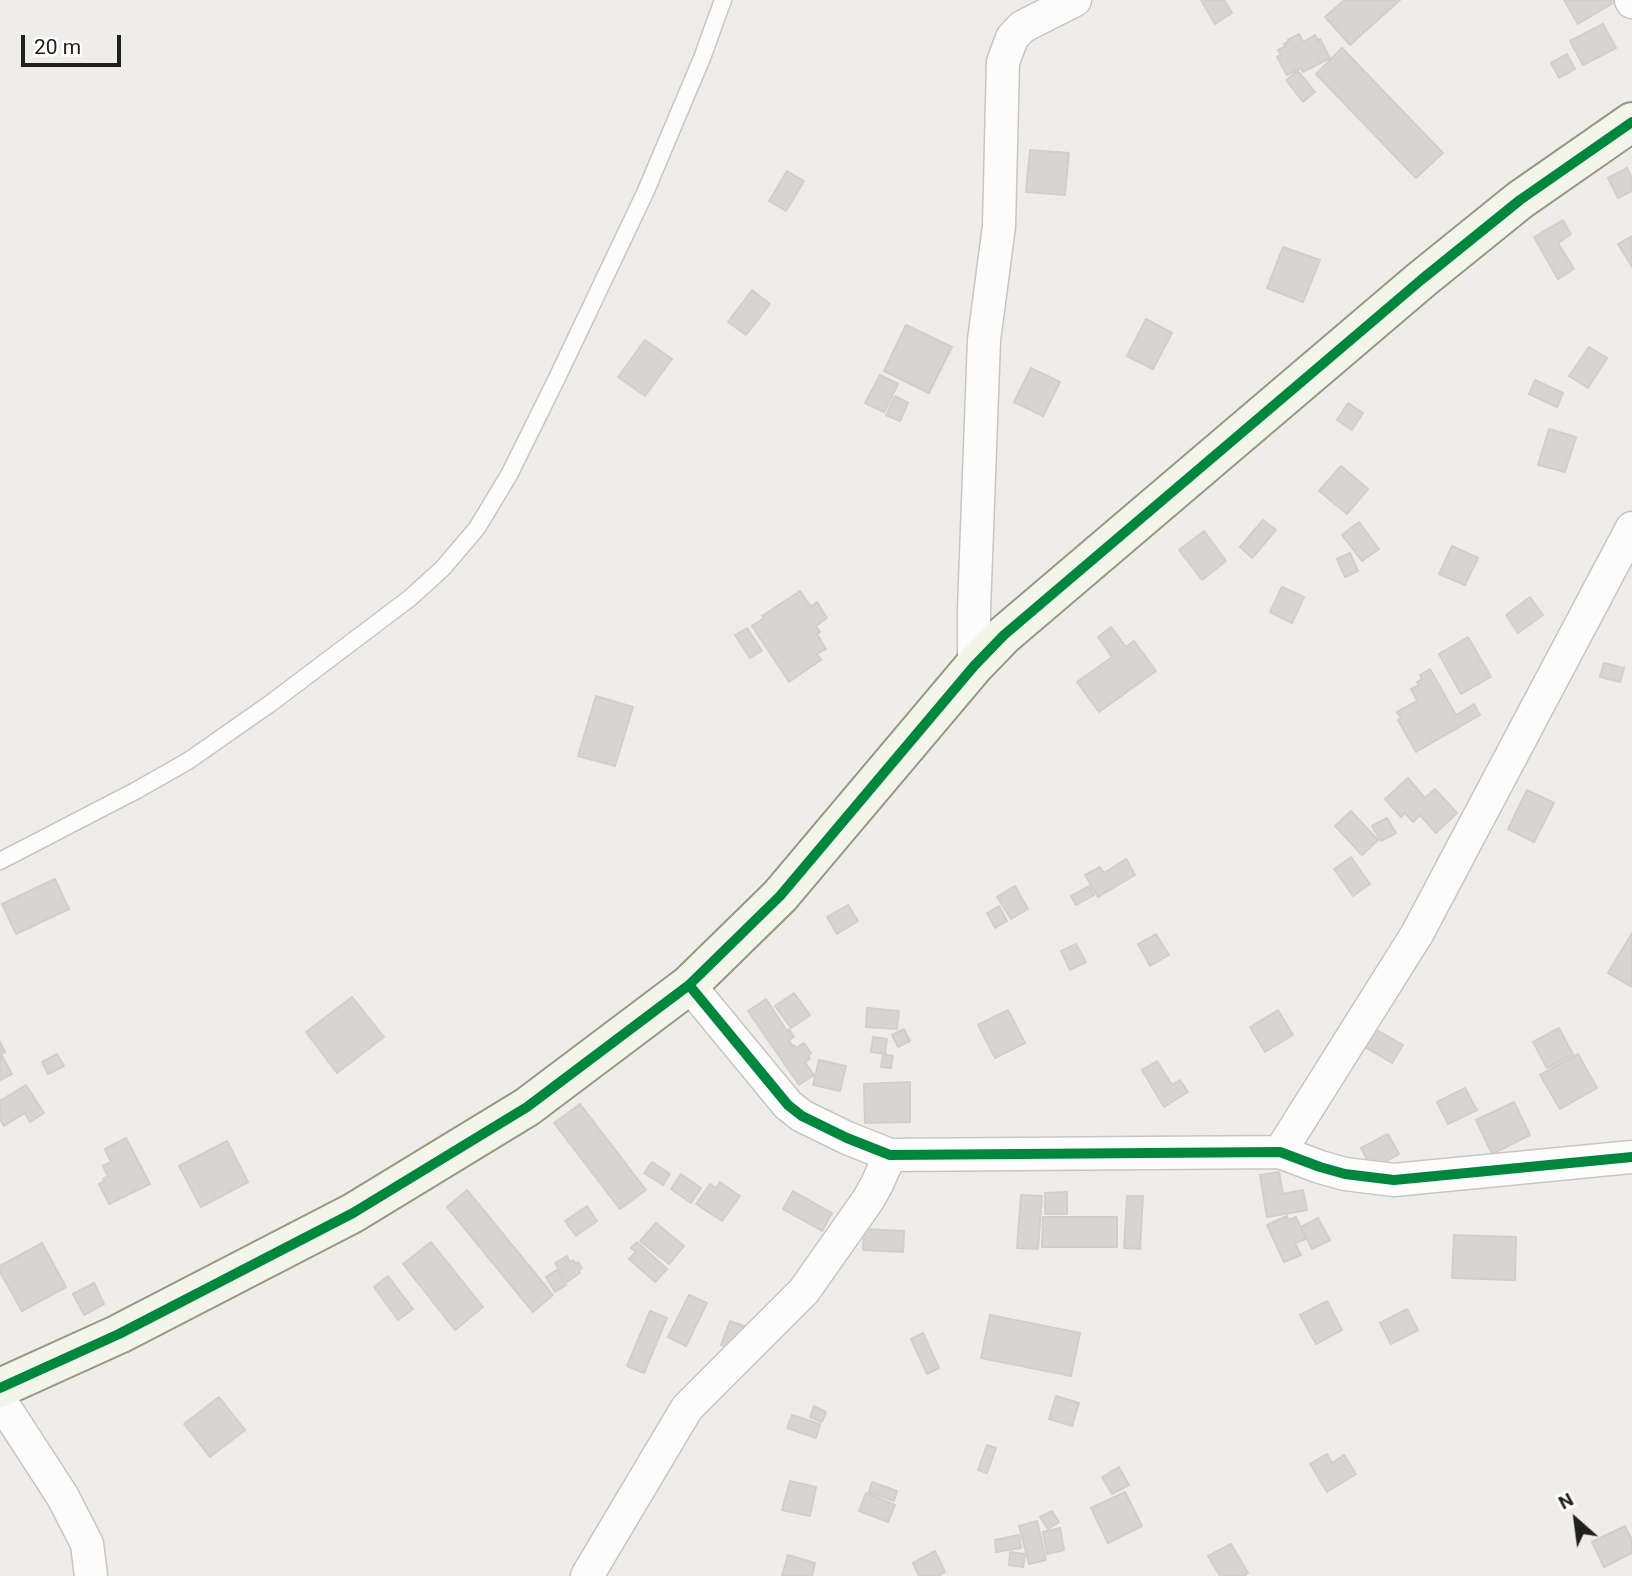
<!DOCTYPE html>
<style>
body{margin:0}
#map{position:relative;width:1632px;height:1576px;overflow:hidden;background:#eeede9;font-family:Roboto,sans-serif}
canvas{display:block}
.north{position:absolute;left:1541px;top:1485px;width:70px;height:70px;-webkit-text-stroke:5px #fff;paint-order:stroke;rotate:332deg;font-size:19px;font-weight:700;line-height:28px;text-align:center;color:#202020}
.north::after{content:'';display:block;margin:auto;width:24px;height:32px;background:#202020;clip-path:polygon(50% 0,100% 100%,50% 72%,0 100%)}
.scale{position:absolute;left:21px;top:35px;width:100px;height:32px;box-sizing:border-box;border:4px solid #202020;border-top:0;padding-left:9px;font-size:21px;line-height:24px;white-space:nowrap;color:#202020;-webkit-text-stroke:5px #fff;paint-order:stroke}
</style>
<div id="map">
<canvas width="1632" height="1576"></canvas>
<div class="north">N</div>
<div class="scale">20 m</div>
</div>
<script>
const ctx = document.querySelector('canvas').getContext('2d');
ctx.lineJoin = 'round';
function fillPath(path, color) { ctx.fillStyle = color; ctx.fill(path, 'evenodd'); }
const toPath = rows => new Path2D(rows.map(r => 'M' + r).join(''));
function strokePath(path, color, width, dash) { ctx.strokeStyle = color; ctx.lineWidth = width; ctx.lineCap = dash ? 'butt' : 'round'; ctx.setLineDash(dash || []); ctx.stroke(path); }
const building = toPath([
 [1201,0,1224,0,1232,13,1215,24,1201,0],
 [1344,0,1400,0,1350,45,1325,17,1344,0],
 [1564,0,1618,0,1578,24,1564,0],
 [1603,24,1616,48,1583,65,1570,41,1603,24],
 [1299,34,1303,42,1315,35,1318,41,1320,39,1330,58,1303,72,1301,68,1287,75,1277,57,1281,55,1278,50,1286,46,1284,44,1289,41,1288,40,1299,34],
 [1342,48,1443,153,1416,178,1316,74,1342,48],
 [1567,54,1575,69,1559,78,1551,63,1567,54],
 [1298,71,1315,92,1303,102,1286,80,1298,71],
 [1030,150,1069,153,1065,195,1026,192,1030,150],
 [1627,168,1632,178,1632,191,1618,198,1608,178,1627,168],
 [787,171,804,181,786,211,769,201,787,171],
 [1563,220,1571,234,1558,243,1574,269,1558,279,1534,237,1563,220],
 [1632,236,1632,267,1618,244,1632,236],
 [1283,247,1320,260,1303,302,1267,288,1283,247],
 [752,290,770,304,746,335,728,322,752,290],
 [1146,319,1172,333,1153,369,1127,356,1146,319],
 [906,325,952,347,929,393,884,371,906,325],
 [645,340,672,359,645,396,618,377,645,340],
 [1589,347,1607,358,1588,388,1569,376,1589,347],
 [1031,368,1060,382,1043,416,1014,402,1031,368],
 [880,375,898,384,884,412,865,403,880,375],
 [1535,380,1563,393,1557,407,1529,394,1535,380],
 [895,396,908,403,900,421,886,415,895,396],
 [1348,403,1363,413,1352,430,1337,420,1348,403],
 [1549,429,1576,437,1565,472,1538,465,1549,429],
 [1341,466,1368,489,1347,514,1319,491,1341,466],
 [1263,520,1276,530,1252,558,1240,547,1263,520],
 [1359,522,1379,549,1362,561,1342,535,1359,522],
 [1204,531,1226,561,1202,580,1179,550,1204,531],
 [1452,546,1478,558,1465,585,1439,574,1452,546],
 [1350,553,1358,571,1345,577,1337,559,1350,553],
 [1282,587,1304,597,1292,623,1270,612,1282,587],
 [800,591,811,607,817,602,827,618,816,626,820,632,817,634,826,649,817,654,821,660,789,682,752,626,764,618,762,616,800,591],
 [1530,597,1543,615,1518,633,1506,615,1530,597],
 [1111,627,1126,647,1134,641,1156,671,1099,712,1077,682,1112,657,1098,637,1111,627],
 [747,628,762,651,750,658,735,635,747,628],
 [1468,637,1491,677,1461,694,1439,654,1468,637],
 [1604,663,1624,668,1620,682,1600,677,1604,663],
 [1430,669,1456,715,1474,704,1480,715,1416,752,1398,720,1401,718,1397,712,1417,701,1411,689,1419,685,1417,682,1422,679,1420,675,1430,669],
 [596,696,633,707,615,766,578,756,596,696],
 [1408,778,1425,798,1435,789,1457,813,1436,833,1420,815,1413,822,1405,813,1401,817,1385,799,1408,778],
 [1527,790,1554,803,1534,842,1508,829,1527,790],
 [1351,811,1378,840,1362,855,1335,826,1351,811],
 [1387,818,1396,833,1381,841,1372,826,1387,818],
 [1351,857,1370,884,1353,896,1334,869,1351,857],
 [1126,859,1135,875,1098,897,1085,875,1100,867,1104,873,1126,859],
 [55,879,69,909,16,934,2,904,55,879],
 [1015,886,1028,909,1011,919,997,897,1015,886],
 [1089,886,1094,895,1076,905,1071,896,1089,886],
 [848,905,858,921,837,934,827,917,848,905],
 [999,906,1007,921,995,928,987,913,999,906],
 [1632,933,1632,987,1608,973,1632,933],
 [1156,934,1169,955,1150,966,1138,944,1156,934],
 [1076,944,1086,962,1070,970,1061,951,1076,944],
 [794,993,810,1015,791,1028,775,1006,794,993],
 [352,997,384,1037,337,1073,306,1032,352,997],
 [766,999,787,1031,789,1029,794,1037,789,1040,792,1046,794,1045,796,1048,804,1043,811,1053,808,1056,810,1059,805,1062,814,1075,799,1085,748,1011,766,999],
 [867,1008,899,1011,897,1029,866,1027,867,1008],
 [1008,1010,1025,1043,995,1058,978,1025,1008,1010],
 [1278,1010,1293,1035,1265,1052,1250,1027,1278,1010],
 [1559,1028,1573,1054,1547,1068,1533,1042,1559,1028],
 [904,1029,910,1041,898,1047,892,1035,904,1029],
 [1375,1029,1403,1045,1392,1063,1365,1047,1375,1029],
 [873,1037,887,1039,885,1054,871,1052,873,1037],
 [0,1042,5,1052,1,1054,12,1074,0,1080,0,1042],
 [57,1054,64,1066,48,1074,42,1062,57,1054],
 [883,1054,893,1056,891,1068,881,1067,883,1054],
 [1578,1054,1597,1088,1560,1109,1540,1075,1578,1054],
 [819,1060,846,1066,840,1091,813,1085,819,1060],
 [1157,1061,1172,1085,1180,1080,1188,1092,1164,1107,1142,1070,1157,1061],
 [910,1082,910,1122,865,1123,864,1084,910,1082],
 [26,1085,44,1113,30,1122,25,1113,4,1126,0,1119,0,1101,26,1085],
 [1465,1088,1477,1110,1448,1124,1437,1102,1465,1088],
 [1514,1102,1530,1135,1492,1154,1476,1120,1514,1102],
 [580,1104,646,1190,620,1209,554,1123,580,1104],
 [1388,1134,1399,1154,1372,1169,1361,1148,1388,1134],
 [126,1138,150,1184,109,1204,99,1184,105,1181,103,1179,108,1176,103,1166,111,1162,105,1149,126,1138],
 [227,1141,248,1182,201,1207,179,1166,227,1141],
 [652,1162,670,1174,663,1185,644,1173,652,1162],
 [1279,1172,1283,1194,1303,1190,1307,1210,1267,1217,1260,1175,1279,1172],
 [681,1174,701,1188,691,1203,671,1189,681,1174],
 [720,1182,740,1196,722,1221,696,1204,710,1184,716,1188,720,1182],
 [467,1190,553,1295,533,1312,447,1207,467,1190],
 [793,1191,832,1213,822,1231,783,1209,793,1191],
 [1067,1192,1067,1214,1045,1214,1045,1193,1067,1192],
 [1021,1195,1042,1196,1038,1249,1017,1248,1021,1195],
 [1127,1196,1143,1196,1140,1249,1124,1248,1127,1196],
 [587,1206,597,1221,576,1236,565,1221,587,1206],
 [1287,1216,1288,1220,1296,1217,1306,1239,1295,1243,1301,1255,1284,1262,1267,1225,1287,1216],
 [1043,1217,1117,1217,1117,1247,1042,1247,1043,1217],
 [1318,1218,1330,1240,1312,1249,1301,1227,1318,1218],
 [656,1223,684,1246,669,1264,640,1241,656,1223],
 [864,1229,904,1231,903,1252,863,1250,864,1229],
 [1454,1235,1516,1237,1515,1280,1452,1278,1454,1235],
 [431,1242,483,1307,455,1330,403,1264,431,1242],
 [637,1242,667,1269,655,1282,629,1259,636,1252,631,1248,637,1242],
 [42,1243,66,1287,22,1311,0,1272,0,1266,42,1243],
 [567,1256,570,1262,573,1260,576,1264,578,1262,582,1268,579,1270,580,1273,567,1282,555,1263,567,1256],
 [557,1270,566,1285,555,1292,546,1277,557,1270],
 [388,1276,413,1309,398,1320,374,1287,388,1276],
 [94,1283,104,1304,84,1315,73,1294,94,1283],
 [689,1295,707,1303,686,1346,668,1337,689,1295],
 [1327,1301,1342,1330,1316,1344,1300,1315,1327,1301],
 [1407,1309,1418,1330,1391,1344,1380,1323,1407,1309],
 [650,1311,667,1318,644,1373,627,1366,650,1311],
 [990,1315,1080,1333,1071,1376,981,1358,990,1315],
 [730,1321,744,1326,735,1350,721,1345,730,1321],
 [923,1333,939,1368,927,1374,911,1339,923,1333],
 [1056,1396,1079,1403,1072,1426,1049,1419,1056,1396],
 [219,1397,245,1430,210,1457,184,1424,219,1397],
 [814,1406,826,1412,822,1422,810,1417,814,1406],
 [792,1415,820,1424,816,1438,787,1428,792,1415],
 [987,1445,996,1448,987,1473,978,1470,987,1445],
 [1327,1454,1332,1463,1344,1455,1356,1474,1327,1492,1310,1464,1327,1454],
 [1119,1467,1129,1485,1112,1494,1102,1477,1119,1467],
 [790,1481,816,1487,810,1516,782,1510,790,1481],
 [872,1482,897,1491,894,1501,869,1492,872,1482],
 [1125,1492,1142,1526,1108,1543,1091,1508,1125,1492],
 [866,1493,895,1505,888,1522,859,1511,866,1493],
 [1052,1511,1059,1522,1048,1529,1040,1517,1052,1511],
 [1037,1521,1046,1560,1029,1564,1019,1526,1037,1521],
 [1625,1526,1632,1540,1632,1553,1604,1567,1592,1542,1625,1526],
 [1060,1528,1064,1550,1047,1554,1043,1532,1060,1528],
 [1019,1535,1021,1548,996,1552,995,1540,1019,1535],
 [1231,1544,1248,1573,1244,1576,1220,1576,1208,1556,1231,1544],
 [935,1551,945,1572,938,1576,919,1576,913,1563,935,1551],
 [1010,1552,1025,1554,1023,1567,1009,1565,1010,1552],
 [788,1555,815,1563,812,1576,782,1576,788,1555]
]);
const lane = toPath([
 [0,861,137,790,188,761,271,703,410,598,443,568,477,528,509,475,557,378,645,193,702,58,723,0]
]);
const street = toPath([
 [1631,0,1632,2],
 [974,666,974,610,984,340,999,226,1003,62,1012,38,1022,27,1075,0],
 [689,985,788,1105,802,1116,847,1138,890,1155,1280,1152,1320,1167,1345,1174,1394,1180,1632,1157],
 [1280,1152,1417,934,1632,528],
 [0,1400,63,1497,87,1544,91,1576],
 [587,1576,687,1408,804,1291,868,1200,877,1184,890,1155]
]);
const secondary = toPath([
 [0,1388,119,1334,353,1213,527,1107,689,985,780,896,974,666,1004,635,1421,280,1520,200,1632,122]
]);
const cycleway = toPath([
 [689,985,788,1105,802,1116,847,1138,890,1155,1280,1152,1320,1167,1345,1174,1394,1180,1632,1157],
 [0,1388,119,1334,353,1213,527,1107,689,985,780,896,974,666,1004,635,1421,280,1520,200,1632,122]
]);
fillPath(building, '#d6d5d1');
strokePath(building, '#d2cfca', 2);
strokePath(lane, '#c7c6c5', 19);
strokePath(street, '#c7c6c5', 35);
strokePath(secondary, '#95997f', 42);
strokePath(lane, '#fcfcfc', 16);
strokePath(street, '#fcfcfc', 32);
strokePath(secondary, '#f3f5eb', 38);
strokePath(cycleway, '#00873e', 10);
</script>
